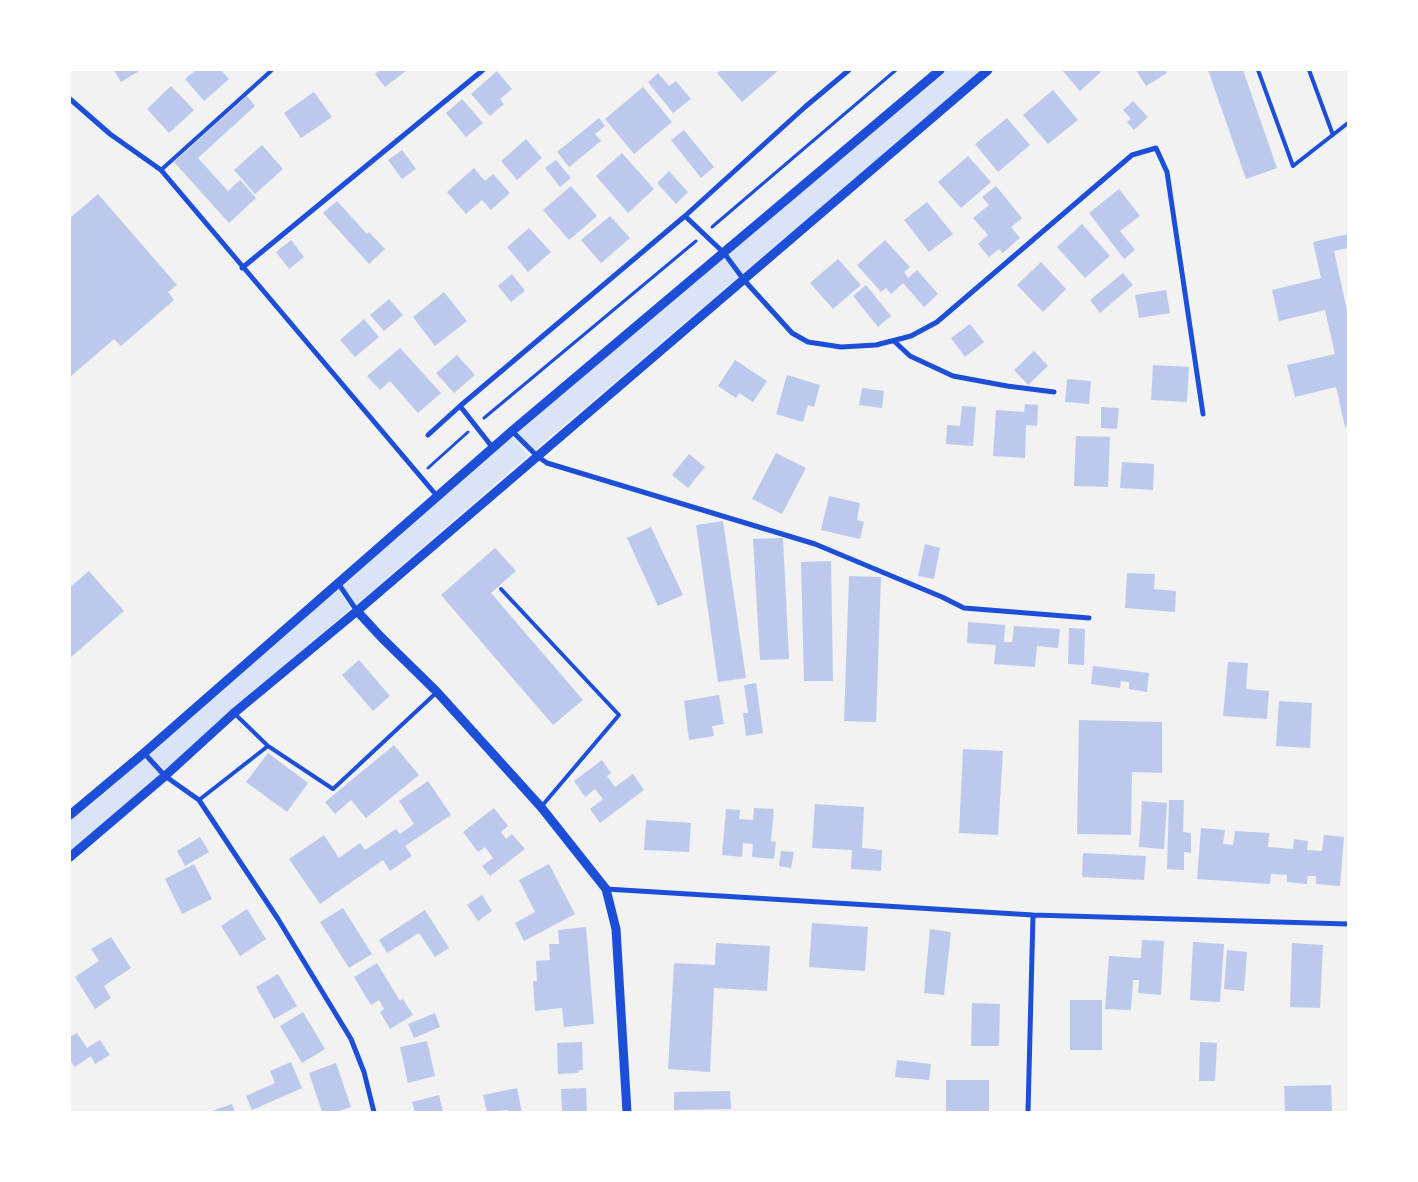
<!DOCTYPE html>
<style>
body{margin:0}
#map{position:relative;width:1418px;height:1182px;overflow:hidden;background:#f2f2f2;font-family:"Fira Sans",sans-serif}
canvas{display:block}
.frame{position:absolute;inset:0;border:71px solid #fff;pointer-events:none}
</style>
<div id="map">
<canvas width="1418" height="1182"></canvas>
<div class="frame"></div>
</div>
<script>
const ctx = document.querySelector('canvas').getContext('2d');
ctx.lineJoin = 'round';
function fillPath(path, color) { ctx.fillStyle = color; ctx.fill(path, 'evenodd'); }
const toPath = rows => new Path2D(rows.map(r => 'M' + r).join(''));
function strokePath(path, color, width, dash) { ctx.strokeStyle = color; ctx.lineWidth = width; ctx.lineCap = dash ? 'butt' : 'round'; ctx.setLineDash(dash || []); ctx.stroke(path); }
const green = toPath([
 [943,70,982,70,534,451,516,431],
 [512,436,529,455,356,605,341,583],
 [337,588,351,608,165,772,147,753],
 [144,755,162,774,70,854,70,821]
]);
const building = toPath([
 [114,70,141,70,121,82],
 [196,70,221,70,229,79,204,101,185,79],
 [380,70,407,70,385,87,375,74],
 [721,70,779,70,742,102,717,73],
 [1062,70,1099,70,1101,72,1080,91],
 [1136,70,1165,70,1167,73,1146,86],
 [1208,70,1243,70,1277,168,1246,179],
 [497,71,512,89,500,99,504,104,490,116,471,94],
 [658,73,669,86,676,81,691,99,673,113,648,82],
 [171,86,194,110,169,133,147,109],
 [643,87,672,122,634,154,605,119],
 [1053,90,1078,120,1048,144,1023,115],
 [314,92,332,117,301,138,284,113],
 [247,96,255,106,198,158,228,191,240,180,256,198,229,223,174,162],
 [462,99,483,123,466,137,446,113],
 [1133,101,1148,117,1134,130,1127,122,1131,119,1123,110],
 [599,118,605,126,595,134,601,141,569,167,557,152],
 [1007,118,1030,145,998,172,975,144],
 [684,130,714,167,701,178,671,140],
 [526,139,542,158,517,180,501,161],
 [262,145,283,169,255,194,234,170],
 [402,150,416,169,402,179,388,160],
 [622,153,654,189,628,213,596,176],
 [968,156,991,182,961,208,938,182],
 [556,160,571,178,560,187,545,168],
 [474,168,485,181,493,174,510,193,491,210,482,200,466,214,447,192],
 [669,171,688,192,676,204,657,183],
 [571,186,597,216,569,240,543,210],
 [996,186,1022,218,1011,227,1020,238,1003,253,999,249,989,257,978,244,988,235,973,218,989,205,982,197],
 [1119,189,1140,216,1120,231,1135,250,1124,259,1089,213],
 [98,194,177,285,168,292,174,300,121,346,114,339,70,377,70,218],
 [337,201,367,234,369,232,385,249,369,264,323,213],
 [927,202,953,234,929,252,904,220],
 [610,216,630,238,601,263,581,240],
 [1082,224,1110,256,1085,278,1057,247],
 [529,228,551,252,528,272,507,247],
 [1348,234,1348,248,1334,251,1348,315,1348,426,1345,427,1336,387,1295,397,1287,365,1335,354,1325,310,1279,321,1272,290,1321,278,1313,242],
 [291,240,304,257,289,269,276,252],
 [885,240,910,267,904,272,908,278,917,270,938,294,924,307,903,283,891,294,886,288,881,292,857,265],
 [838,259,861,285,833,309,810,283],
 [1041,262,1066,289,1043,312,1017,285],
 [1123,273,1133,285,1100,313,1090,300],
 [512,274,525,291,511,302,498,286],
 [866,285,891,316,878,327,853,296],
 [1166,290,1170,313,1139,318,1135,295],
 [444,292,467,321,435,346,413,317],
 [389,299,403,315,384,331,370,315],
 [364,319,379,337,355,357,340,340],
 [970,324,984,342,965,357,951,338],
 [400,348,441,393,418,413,390,381,380,390,367,376],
 [1034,351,1048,366,1028,385,1014,370],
 [457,355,475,375,454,393,436,373],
 [735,360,767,381,753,402,739,393,736,398,718,386],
 [1153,365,1189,367,1187,402,1151,400],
 [787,375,820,385,814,407,808,405,803,422,776,414],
 [1067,379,1091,381,1089,404,1065,402],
 [862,388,884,391,882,408,859,405],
 [1025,404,1038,405,1037,426,1026,425,1025,458,993,456,996,410,1024,412],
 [962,406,976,407,973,446,946,444,947,425,960,426],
 [1101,407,1119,408,1117,429,1101,428],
 [1076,436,1110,437,1108,487,1074,486],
 [776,453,806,468,782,514,752,499],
 [689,454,705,467,688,488,672,475],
 [1122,462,1154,464,1153,490,1120,488],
 [829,496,860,503,857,520,864,522,860,539,821,530],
 [723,521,746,678,718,682,696,525],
 [651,527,683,595,658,606,627,538],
 [783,538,789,659,760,660,753,539],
 [925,544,940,548,934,579,918,576],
 [495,548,516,571,491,593,583,700,553,725,441,595],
 [831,561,833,681,804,681,801,562],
 [89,571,124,611,70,658,70,587],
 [1127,573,1155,574,1154,589,1176,591,1175,612,1125,608],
 [849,576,881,577,876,722,844,721],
 [968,622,1005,625,1004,642,1012,642,1014,626,1060,629,1058,648,1037,646,1035,667,994,664,996,645,967,643],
 [1069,628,1085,629,1084,665,1068,664],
 [359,660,390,696,373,711,342,675],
 [1228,662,1248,663,1246,689,1269,691,1267,719,1223,716],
 [1093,666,1149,673,1147,692,1129,689,1129,682,1121,681,1120,688,1091,684],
 [756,683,763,733,746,736,743,713,748,713,744,685],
 [719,695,724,724,712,726,714,736,689,740,684,701],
 [1279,701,1312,703,1310,748,1276,746],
 [1079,720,1162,722,1162,773,1132,772,1131,835,1077,834],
 [394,745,419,775,366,818,351,800,335,814,325,802],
 [963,749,1003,751,998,835,959,833],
 [268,753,308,783,287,812,246,782],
 [602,760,611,773,607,776,615,787,633,774,644,790,600,823,590,809,603,799,595,789,585,797,574,781],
 [428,781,451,815,405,846,412,856,390,871,383,860,320,904,289,859,324,835,339,858,360,843,365,850,396,829,400,834,414,824,399,801],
 [1169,800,1184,800,1183,832,1191,833,1191,853,1184,852,1184,870,1167,869],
 [1142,801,1167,803,1164,849,1139,847],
 [815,804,864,807,862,848,882,850,881,871,851,869,852,850,812,848],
 [494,808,508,826,501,832,506,839,512,834,525,849,490,876,482,866,493,858,485,847,478,852,463,832],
 [754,808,774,809,771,841,776,842,774,859,752,857,753,844,743,843,742,857,722,855,726,809,740,810,739,819,753,820],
 [646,820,691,823,689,852,644,850],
 [1201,828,1225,830,1223,844,1233,845,1235,831,1269,833,1268,847,1293,849,1294,839,1308,841,1307,850,1322,851,1324,835,1344,837,1340,886,1316,884,1316,876,1308,876,1307,884,1287,882,1287,875,1271,874,1270,884,1197,879],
 [200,837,209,852,185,866,177,851],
 [781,851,794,852,791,868,779,866],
 [1083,853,1146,856,1144,880,1082,877],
 [194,864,212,899,182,914,165,879],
 [549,864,575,914,524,941,515,923,535,912,519,880],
 [482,895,492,911,478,921,467,905],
 [343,908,372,954,349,968,320,922],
 [247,909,266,939,240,956,221,926],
 [425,910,449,948,435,957,419,933,387,953,379,940],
 [812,923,868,927,865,971,809,967],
 [586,927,594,1024,564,1027,562,1008,535,1011,533,981,537,981,536,961,550,960,549,944,559,944,558,930],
 [930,929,951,932,944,995,924,993],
 [111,937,131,968,104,986,111,998,95,1009,75,977,99,961,91,949],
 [1142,940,1164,941,1161,995,1138,993,1139,980,1133,980,1131,1010,1105,1009,1109,956,1141,958],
 [1193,942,1224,944,1220,1002,1190,1000],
 [716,943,770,946,767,991,714,988,710,1072,668,1069,674,963,715,965],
 [1292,943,1323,945,1320,1008,1290,1007],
 [1227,950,1247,952,1244,991,1224,989],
 [377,963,400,1001,403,999,413,1015,390,1029,380,1012,384,1009,379,1000,371,1005,354,977],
 [278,974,297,1006,274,1019,256,987],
 [1070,1000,1102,1000,1102,1050,1070,1050],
 [972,1003,1000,1004,999,1046,971,1046],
 [303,1012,325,1049,302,1063,280,1026],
 [435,1013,440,1027,414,1038,408,1024],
 [77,1033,87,1048,100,1040,110,1055,95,1064,91,1056,75,1067,70,1060,70,1037],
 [427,1041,435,1076,408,1083,400,1047],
 [582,1042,583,1070,579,1070,578,1073,558,1074,557,1043],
 [1200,1042,1217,1043,1215,1081,1199,1081],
 [897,1060,931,1064,929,1080,895,1077],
 [291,1062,302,1088,252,1110,246,1096,275,1083,270,1071],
 [336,1063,351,1107,336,1112,322,1112,309,1073],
 [946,1080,989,1080,989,1112,946,1112],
 [1331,1085,1332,1112,1285,1112,1284,1086],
 [517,1088,522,1112,508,1112,508,1110,487,1112,483,1095],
 [586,1088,587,1112,562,1112,561,1089],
 [730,1091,731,1109,674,1110,674,1092],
 [439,1095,443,1112,415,1112,412,1102],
 [232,1104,235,1112,209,1112]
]);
const path = toPath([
 [712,227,896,70],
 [484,418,696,241],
 [428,468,468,432]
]);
const service = toPath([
 [1258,70,1293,166,1348,123],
 [1309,70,1333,135],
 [161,170,272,70],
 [501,589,619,715,541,807],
 [234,713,268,746,333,789,437,692],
 [199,800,268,746]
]);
const minor = toPath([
 [70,99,110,134,161,170,437,496],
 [685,216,724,253,744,280,792,333,808,342,841,347,876,345,911,336,937,322,1132,155,1156,148,1167,172,1203,414],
 [242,268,483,70],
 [894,341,910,356,953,376,1007,386,1054,392],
 [460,406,493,448],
 [512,431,537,456,547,463,815,544,942,597,964,608,1089,618],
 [428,435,460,406,685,216,805,107,849,70],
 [338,583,357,611],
 [144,753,165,776,199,800,278,919,351,1039,364,1072,374,1112],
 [606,889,1033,915,1348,924],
 [1028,1112,1033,915]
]);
const tertiary = toPath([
 [357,611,381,637,437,692,541,807,606,889,616,929,627,1112],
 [70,815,144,753,512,431,940,70],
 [70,857,165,776,234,713,357,611,988,70]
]);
fillPath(green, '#dbe4f7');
fillPath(building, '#bdc9ec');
strokePath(path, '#1d4ed8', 3);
strokePath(service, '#1d4ed8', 4);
strokePath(minor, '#1d4ed8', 5);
strokePath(tertiary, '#1d4ed8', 9);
</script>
